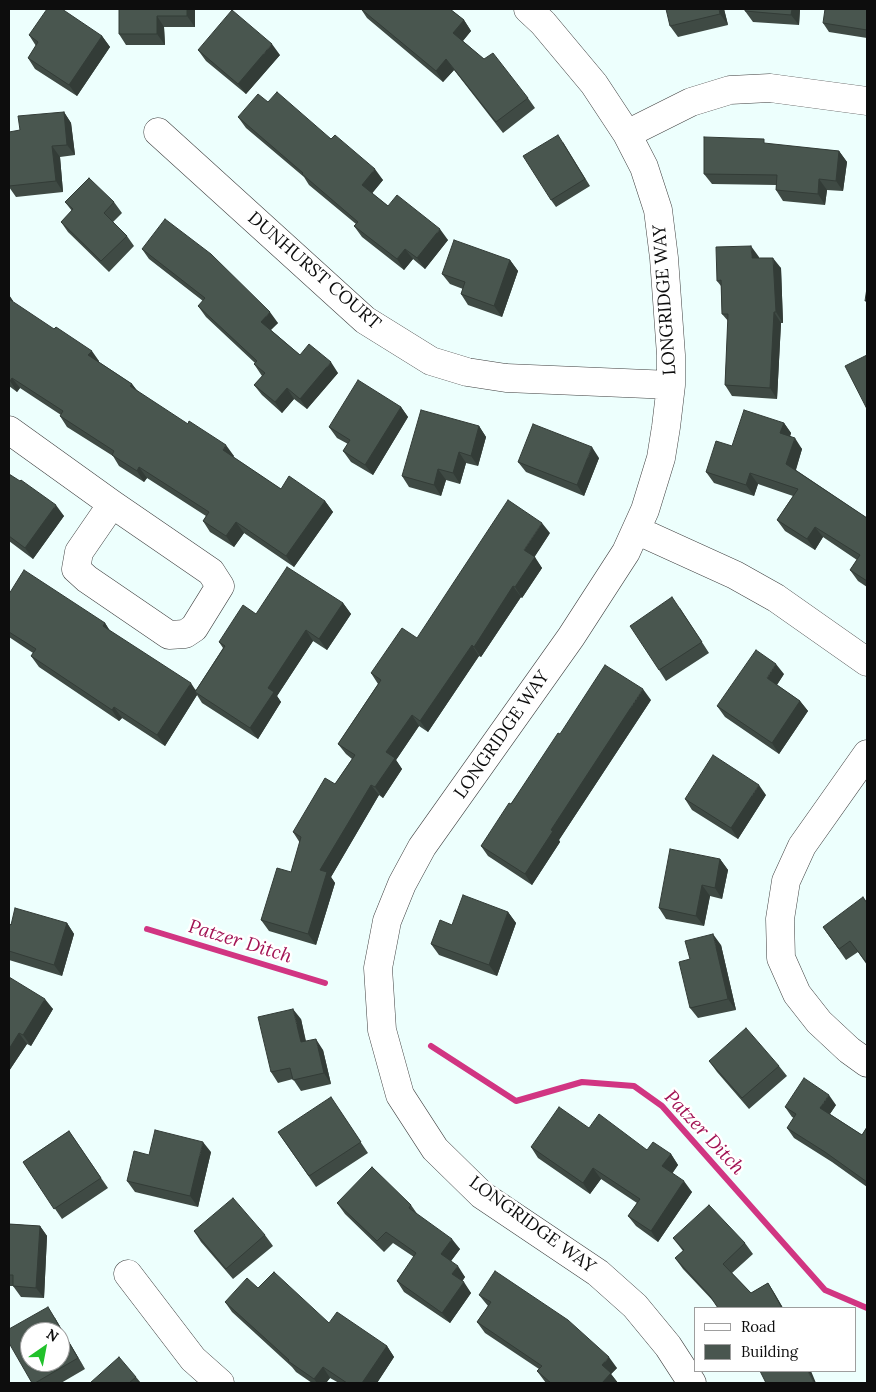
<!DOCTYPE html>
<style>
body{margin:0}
#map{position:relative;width:876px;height:1392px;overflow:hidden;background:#edfffd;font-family:Lora,serif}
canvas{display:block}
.frame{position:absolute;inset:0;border:10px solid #0d0d0d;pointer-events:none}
.legend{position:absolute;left:694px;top:1307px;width:162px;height:65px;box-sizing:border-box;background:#fff;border:1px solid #9e9e9e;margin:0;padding:6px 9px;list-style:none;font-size:15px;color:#0d0d0d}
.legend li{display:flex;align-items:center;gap:10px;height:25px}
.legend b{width:25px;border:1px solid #9e9e9e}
.north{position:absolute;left:20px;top:1322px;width:50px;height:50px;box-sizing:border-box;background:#fff;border:1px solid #9e9e9e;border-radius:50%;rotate:33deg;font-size:14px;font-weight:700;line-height:20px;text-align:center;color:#0d0d0d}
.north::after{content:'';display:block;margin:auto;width:18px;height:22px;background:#21c12b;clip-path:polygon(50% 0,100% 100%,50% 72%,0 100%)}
</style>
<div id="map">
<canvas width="876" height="1392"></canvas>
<div class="frame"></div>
<ul class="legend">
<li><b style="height:6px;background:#fff"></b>Road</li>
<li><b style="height:14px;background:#49564f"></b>Building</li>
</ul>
<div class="north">N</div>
</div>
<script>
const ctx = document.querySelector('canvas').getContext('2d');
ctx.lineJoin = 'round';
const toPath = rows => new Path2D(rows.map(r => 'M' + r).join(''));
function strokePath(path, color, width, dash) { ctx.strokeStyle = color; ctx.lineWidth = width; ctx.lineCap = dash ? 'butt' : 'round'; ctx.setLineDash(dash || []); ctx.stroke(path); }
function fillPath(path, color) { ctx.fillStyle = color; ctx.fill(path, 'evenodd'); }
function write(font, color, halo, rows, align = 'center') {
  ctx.font = font + ' Lora,serif'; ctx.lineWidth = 5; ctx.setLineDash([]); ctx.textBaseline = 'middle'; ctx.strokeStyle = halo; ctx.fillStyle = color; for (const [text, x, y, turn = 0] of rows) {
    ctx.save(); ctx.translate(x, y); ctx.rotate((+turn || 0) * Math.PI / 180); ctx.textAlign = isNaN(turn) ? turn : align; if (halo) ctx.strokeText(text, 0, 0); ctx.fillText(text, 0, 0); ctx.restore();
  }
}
const stream = toPath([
 [147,929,325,983],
 [431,1046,516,1101,582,1082,634,1086,662,1106,825,1290,867,1308]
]);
const minor = toPath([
 [528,9,543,23,594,84,627,134,644,167,658,210,664,258,671,355,671,385,666,427,661,458,645,510,626,552,571,637,422,847,402,884,387,921,378,968,382,1030,400,1095,435,1149,482,1195,598,1273,635,1306,668,1346,692,1383],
 [158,132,365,320,431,361,467,372,506,378,671,385],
 [627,134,691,102,730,90,770,88,867,101],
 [9,430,112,504,211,572,220,586,194,628,185,634,169,635,87,579,76,569,79,552,112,504],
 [636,530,735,575,776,598,867,662],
 [867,754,802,846,786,881,780,919,781,958,797,994,819,1022,849,1050,867,1063],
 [128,1274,193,1359,220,1383]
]);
const wall = toPath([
 [119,9,195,9,195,27,164,27,165,45,126,45,119,34],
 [361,9,450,9,464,20,471,31,463,41,528,98,535,108,503,133,454,70,443,82,367,18],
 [724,9,728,25,678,37,670,26],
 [745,9,800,9,799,25,753,22,745,11],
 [867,9,867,38,829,32,823,23],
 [29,35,102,36,110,47,77,96,35,69,28,58,36,46],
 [198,50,280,55,246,94,206,61],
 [268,102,331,139,383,180,372,193,388,206,448,240,425,269,413,259,404,270,362,237,354,226,356,224,309,185,304,177,246,128,238,117],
 [64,112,71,123,75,155,60,157,63,192,16,197,9,187,20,130],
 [563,142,590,186,556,207,551,200],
 [768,144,839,151,847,162,843,191,827,190,825,205,783,201,776,190,776,185,712,184,704,174],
 [65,202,114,202,122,213,113,222,127,236,134,246,109,272,68,232,61,222,72,211],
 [142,249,278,323,271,330,300,355,338,373,307,409,294,399,282,413,262,395,254,385,262,376,254,364,255,363,206,317,198,306,203,301,149,259],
 [759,257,759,258,781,268,783,323,781,323,777,399,732,396,725,385,728,321,722,314,721,286,717,281],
 [510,260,518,271,502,317,468,305,461,294,463,289,450,284,442,274],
 [9,295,13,301,12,302,99,361,99,362,132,384,137,391,234,456,233,457,281,489,325,501,333,512,294,567,244,533,234,547,210,532,203,521,206,516,147,478,144,482,119,466,113,456,67,427,60,416,61,415,20,388,17,392,9,386],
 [401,407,408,417,373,475,351,462,343,451,348,444,337,438,329,427],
 [784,423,791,433,790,436,802,449,796,470,867,518,867,587,858,581,850,570,857,560,823,537,815,550,785,531,777,520,793,496,758,484,754,496,714,483,706,472,732,446],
 [479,426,486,437,478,466,466,463,460,484,446,480,441,496,409,487,402,476],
 [599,458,584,496,526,472,518,462],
 [9,474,64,516,33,559,9,541],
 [550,533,534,557,542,568,522,598,521,597,481,657,479,656,428,732,419,726,396,760,402,769,383,798,379,795,331,877,335,883,316,945,269,931,261,920,291,872,300,843,293,832,335,784,352,759,346,754,338,744,378,684,371,673,417,638],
 [9,594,105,623,110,631,196,690,223,648,219,642,256,614,343,603,351,614,327,650,313,641,277,696,281,702,258,739,202,703,197,695,165,746,122,718,119,721,39,667,31,656,33,653,9,637],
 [680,608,709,653,666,681,659,670],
 [784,674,777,685,800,701,808,711,779,754,725,717,717,706],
 [651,700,559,840,560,842,532,885,488,856,481,846,560,734],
 [766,795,738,839,692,810,685,799],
 [720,859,728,870,722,899,710,896,704,926,666,919,659,908],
 [867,903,867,965,858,952,846,960,823,927],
 [508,912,516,923,497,976,439,955,431,944,452,925],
 [67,923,74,934,62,976,9,960,9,924],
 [721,945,736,1010,698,1018,690,1008,690,959],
 [9,977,53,1009,31,1046,27,1044,9,1071],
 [301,1019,306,1041,323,1050,331,1084,301,1091,293,1079,278,1083,271,1072],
 [709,1061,779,1066,787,1076,749,1109,717,1072],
 [836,1105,830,1114,862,1135,867,1127,867,1187,832,1162,794,1138,787,1128,794,1118,792,1117,785,1107],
 [338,1108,368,1153,316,1187,278,1132],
 [589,1128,647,1150,671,1154,678,1165,672,1173,692,1192,658,1242,636,1226,628,1216,637,1203,601,1179,590,1194,538,1158,531,1147],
 [69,1131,108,1188,62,1219,23,1162],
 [211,1152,198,1207,135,1192,127,1181],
 [337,1203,411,1205,418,1215,460,1249,451,1261,465,1277,462,1281,471,1293,450,1323,404,1292,397,1281,414,1257,393,1243,384,1252,345,1214],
 [9,1224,40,1226,47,1236,44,1298,21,1297,13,1286,9,1286],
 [194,1231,265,1235,273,1246,233,1279,201,1242],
 [673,1238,745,1243,753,1254,732,1273,751,1293,768,1283,783,1308,718,1308,715,1303,683,1269,675,1258,683,1251],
 [258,1288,329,1323,387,1346,394,1357,377,1383,339,1383,330,1378,326,1383,312,1383,296,1372,292,1367,232,1312,225,1302],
 [479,1295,617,1368,611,1374,618,1383,546,1383,537,1371,539,1369,485,1333,477,1322,488,1306],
 [55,1318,85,1369,61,1383,32,1383],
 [136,1377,141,1383,90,1383]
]);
const shadedWall = toPath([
 [187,9,195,9,195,27,187,16],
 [719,9,724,9,728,25,720,14],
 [792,9,800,9,799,25,791,15],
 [157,16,164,27,165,45,157,34],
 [464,20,471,31,460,44,453,33],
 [102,36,110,47,77,96,69,85],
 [272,44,280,55,246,94,238,84],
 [446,59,454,70,443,82,436,71],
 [64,112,71,123,75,155,67,145],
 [52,146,60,157,63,192,56,181],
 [839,151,847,162,843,191,836,181],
 [375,169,383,180,370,196,362,185],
 [819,179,827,190,825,205,818,194],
 [440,229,448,240,425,269,417,258],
 [751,246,759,257,759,269,752,258],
 [405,249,413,259,404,270,397,259],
 [773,258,781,268,783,323,776,312],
 [510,260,518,271,502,317,494,306],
 [9,295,13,301,10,306,9,304],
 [270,312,278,323,268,332,261,322],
 [774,312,781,323,777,399,770,388],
 [92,351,99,361,96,366,88,355],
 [331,362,338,373,307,409,300,399],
 [12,378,20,388,17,392,10,381],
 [132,384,140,394,130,386],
 [287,388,294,399,282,413,275,402],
 [401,407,408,417,373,475,365,465],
 [784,423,791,433,788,444,780,433],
 [479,426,486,437,478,466,471,456],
 [795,438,802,449,794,475,786,464],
 [226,445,234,456,230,461,223,450],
 [592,447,599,458,584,496,577,485],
 [459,452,466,463,460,484,453,473],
 [139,467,147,478,144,482,137,471],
 [438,469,446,480,441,496,434,485],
 [750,473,758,484,754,496,746,485],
 [325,501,333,512,294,567,286,556],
 [56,505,64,516,33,559,25,548],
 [236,522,244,533,234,547,226,536],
 [542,523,550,533,532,561,524,550],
 [815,527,823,537,815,550,807,539],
 [535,557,542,568,522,598,515,587],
 [513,586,521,597,481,657,474,647],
 [343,603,351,614,327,650,319,639],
 [105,623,112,634,103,626],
 [306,630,313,641,277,696,281,702,258,739,250,728,268,688],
 [472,645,479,656,428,732,420,721],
 [776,664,784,674,774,689,767,678],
 [191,683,198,694,195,692,197,695,165,746,157,735],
 [643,689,651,700,559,840,560,842,532,885,525,874,551,830],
 [800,701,808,711,779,754,772,743],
 [114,707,122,718,119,721,112,710],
 [412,715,419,726,396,760,402,769,383,798,375,787,386,752],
 [371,785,379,795,331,877,335,883,316,945,308,934,320,870],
 [759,785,766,795,738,839,731,828],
 [720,859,728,870,722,899,715,888],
 [702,885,710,896,704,926,696,916],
 [508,912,516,923,497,976,489,965],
 [67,923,74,934,62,976,54,965],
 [713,934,721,945,736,1010,728,999],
 [45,999,53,1009,31,1046,23,1035],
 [293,1009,301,1019,308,1053,301,1042],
 [19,1033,27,1044,9,1071,9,1049],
 [316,1039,323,1050,331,1084,324,1073],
 [829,1095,836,1105,827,1118,820,1108],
 [203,1142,211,1152,198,1207,190,1196],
 [671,1154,678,1165,670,1177,662,1166],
 [593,1168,601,1179,590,1194,583,1183],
 [684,1181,692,1192,658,1242,651,1231],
 [40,1226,47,1236,44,1298,36,1288],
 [452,1239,460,1249,448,1265,441,1254],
 [458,1266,465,1277,460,1285,452,1274],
 [464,1282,471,1293,450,1323,442,1313],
 [768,1283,775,1294,783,1308,782,1308],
 [48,1307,55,1318,85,1369,78,1358],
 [387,1346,394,1357,377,1383,362,1383],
 [609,1357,617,1368,611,1374,618,1383,602,1383,602,1365],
 [323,1367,330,1378,326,1383,317,1383,314,1379],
 [808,1371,811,1371,816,1383,814,1383]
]);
const building = toPath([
 [47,9,62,9,102,36,69,85,28,58,38,42,29,35,47,9],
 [119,9,187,9,187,16,157,16,157,34,119,34,119,9],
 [361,9,450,9,464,20,453,33,484,59,493,53,528,98,496,122,446,59,436,71,361,9],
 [666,9,719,9,720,14,670,26,666,9],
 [745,9,792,9,791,15,745,11,745,9],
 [825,9,867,9,867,30,823,23,825,9],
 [232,10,272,44,238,84,198,50,232,10],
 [277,92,331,139,335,135,375,169,362,185,388,206,397,195,440,229,417,258,405,249,397,259,354,226,358,222,302,174,303,173,238,117,258,94,268,102,277,92],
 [64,112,67,145,52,146,56,181,9,186,9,132,20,130,18,116,64,112],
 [558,135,585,179,551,200,523,156,558,135],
 [704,137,764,139,764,143,839,151,836,181,819,179,818,194,776,190,777,175,704,174,704,137],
 [89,178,114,202,104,213,127,236,101,261,61,222,73,209,65,202,89,178],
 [165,219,211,254,270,312,261,322,300,355,309,344,331,362,300,399,287,388,275,402,254,385,265,373,254,364,257,361,198,306,205,298,142,249,165,219],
 [454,240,510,260,494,306,461,294,465,282,442,274,454,240],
 [751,246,752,258,773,258,776,312,774,312,770,388,725,385,728,314,722,314,721,280,717,281,716,247,751,246],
 [867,288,867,301,865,301,867,288],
 [9,299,54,329,56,327,92,351,88,355,132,384,130,386,188,424,189,421,226,445,223,450,281,489,289,476,325,501,286,556,236,522,226,536,203,521,209,512,139,467,137,471,112,455,114,451,60,416,63,411,12,378,10,381,9,380,9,299],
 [867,355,867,409,845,366,867,355],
 [358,380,401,407,365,465,343,451,350,440,329,427,358,380],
 [421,410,479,426,471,456,459,452,453,473,438,469,434,485,402,476,421,410],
 [744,410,784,423,780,433,795,438,786,464,867,518,867,581,850,570,860,555,815,527,807,539,777,520,798,489,750,473,746,485,706,472,716,441,732,446,744,410],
 [533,424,592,447,577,485,518,462,533,424],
 [9,474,20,481,21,480,56,505,25,548,9,536,9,474],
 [508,500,542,523,524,550,535,557,515,587,513,586,474,647,472,645,420,721,412,715,386,752,395,758,375,787,371,785,320,870,327,872,308,934,261,920,277,868,291,872,301,837,293,832,325,778,335,784,355,755,338,744,381,680,371,673,402,628,417,638,508,500],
 [287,567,343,603,319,639,306,630,268,688,274,692,250,728,195,692,225,646,219,642,243,605,256,614,287,567],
 [24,570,105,623,103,626,191,683,157,735,114,707,112,710,31,656,36,649,9,632,9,594,24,570],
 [672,597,702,642,659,670,630,626,672,597],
 [756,650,776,664,767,678,800,701,772,743,717,706,756,650],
 [605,665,643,689,551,830,553,831,525,874,481,846,509,803,511,804,558,733,560,734,605,665],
 [713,755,759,785,731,828,685,799,713,755],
 [670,849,720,859,715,888,702,885,696,916,659,908,670,849],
 [463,895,508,912,489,965,431,944,440,920,452,925,463,895],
 [863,897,867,903,867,961,866,962,850,941,839,949,823,927,863,897],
 [15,908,67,923,54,965,9,951,9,924,11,925,15,908],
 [713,934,728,999,690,1008,679,962,690,959,685,941,713,934],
 [9,977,45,999,23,1035,19,1033,9,1049,9,977],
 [293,1009,301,1042,316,1039,324,1073,293,1080,290,1068,271,1072,258,1017,293,1009],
 [746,1028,779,1066,742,1098,709,1061,746,1028],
 [804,1078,829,1095,820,1108,862,1135,867,1127,867,1182,825,1152,787,1128,796,1114,785,1107,804,1078],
 [331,1097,361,1142,309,1176,278,1132,331,1097],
 [559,1107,589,1128,599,1114,647,1150,653,1142,671,1154,662,1166,684,1181,651,1231,628,1216,640,1199,593,1168,583,1183,531,1147,559,1107],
 [155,1130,203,1142,190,1196,127,1181,134,1151,149,1155,155,1130],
 [69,1131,101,1178,54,1209,23,1162,69,1131],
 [372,1167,411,1205,409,1208,452,1239,441,1254,458,1266,452,1274,464,1282,442,1313,397,1281,416,1253,386,1232,377,1241,337,1203,372,1167],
 [233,1198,265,1235,226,1269,194,1231,233,1198],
 [709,1205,745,1243,723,1264,751,1293,768,1283,782,1308,718,1308,710,1296,675,1258,684,1250,673,1238,709,1205],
 [9,1224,40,1226,36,1288,13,1286,13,1275,9,1275,9,1224],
 [495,1271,568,1320,609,1357,602,1365,611,1373,602,1383,551,1383,537,1371,542,1366,477,1322,491,1302,479,1295,495,1271],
 [274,1272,329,1323,337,1312,387,1346,362,1383,347,1383,323,1367,314,1379,288,1361,289,1360,225,1302,247,1278,258,1288,274,1272],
 [48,1307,78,1358,35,1383,32,1383,9,1343,9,1329,48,1307],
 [30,1332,60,1332,60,1362,30,1362,30,1332],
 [119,1357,136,1377,129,1383,90,1383,119,1357],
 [760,1371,808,1371,814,1383,766,1383,760,1371]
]);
const streetNames = [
 ["DUNHURST COURT",314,271,41],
 ["LONGRIDGE WAY",665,300,-94],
 ["LONGRIDGE WAY",502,735,-55],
 ["LONGRIDGE WAY",532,1225,36]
];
const waterNames = [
 ["Patzer Ditch",240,942,17],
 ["Patzer Ditch",704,1133,47]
];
strokePath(stream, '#d13582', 6);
strokePath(minor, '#404040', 29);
strokePath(minor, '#fff', 28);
fillPath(wall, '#3f4a44');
fillPath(shadedWall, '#333c37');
fillPath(building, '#49564f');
strokePath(building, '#333c37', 1);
write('18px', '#0d0d0d', '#fff', streetNames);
write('italic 19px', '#a21354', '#fff', waterNames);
</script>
